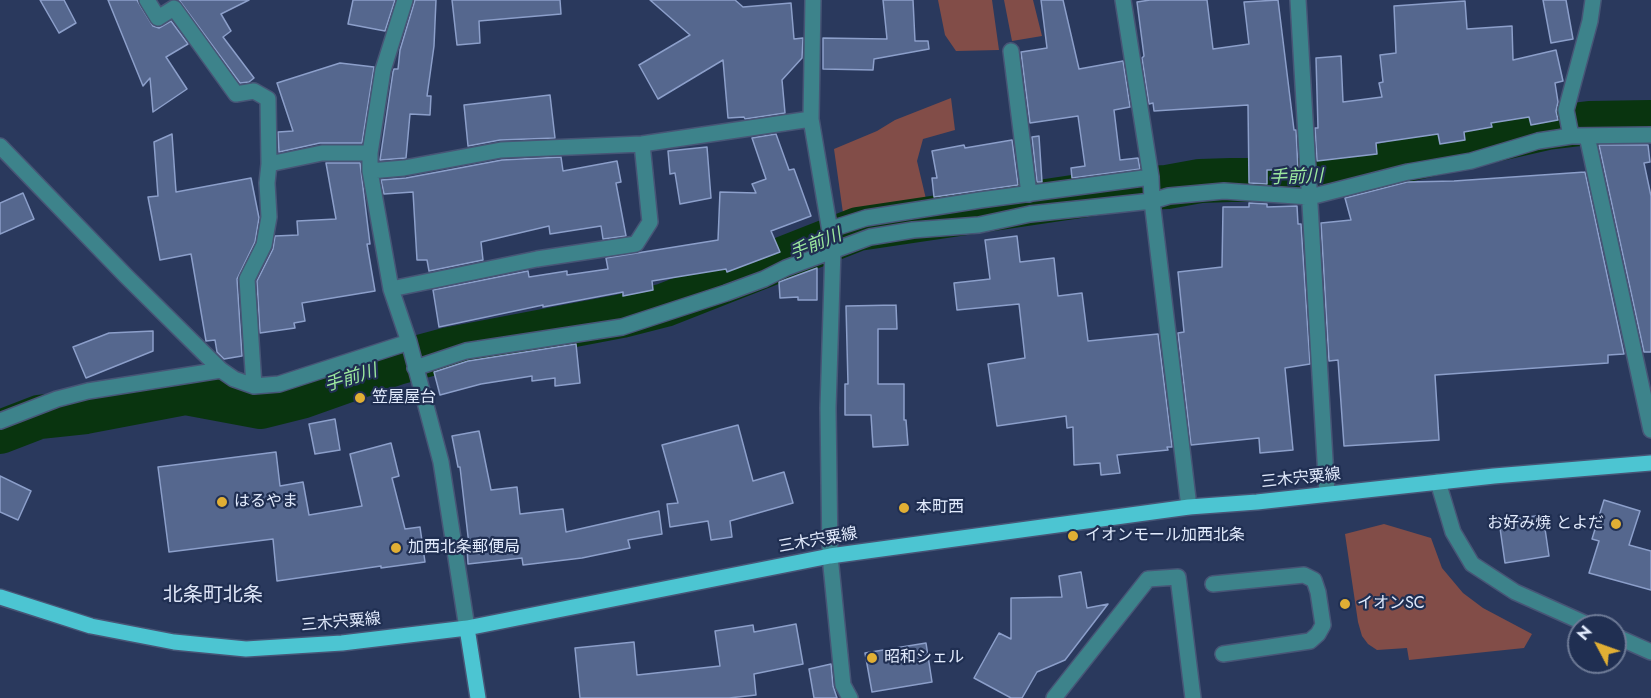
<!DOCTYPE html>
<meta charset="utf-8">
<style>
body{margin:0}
#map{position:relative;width:1651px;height:698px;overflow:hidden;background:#2a395d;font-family:Jost,sans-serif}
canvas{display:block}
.north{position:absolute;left:1567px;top:614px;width:60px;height:60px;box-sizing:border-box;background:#202f52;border:2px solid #6d7a96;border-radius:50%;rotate:311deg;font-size:16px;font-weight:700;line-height:24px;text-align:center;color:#e1eafc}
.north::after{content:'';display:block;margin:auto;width:21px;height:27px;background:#e1af34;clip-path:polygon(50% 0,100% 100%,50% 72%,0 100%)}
</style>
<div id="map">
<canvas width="1651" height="698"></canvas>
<div class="north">N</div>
</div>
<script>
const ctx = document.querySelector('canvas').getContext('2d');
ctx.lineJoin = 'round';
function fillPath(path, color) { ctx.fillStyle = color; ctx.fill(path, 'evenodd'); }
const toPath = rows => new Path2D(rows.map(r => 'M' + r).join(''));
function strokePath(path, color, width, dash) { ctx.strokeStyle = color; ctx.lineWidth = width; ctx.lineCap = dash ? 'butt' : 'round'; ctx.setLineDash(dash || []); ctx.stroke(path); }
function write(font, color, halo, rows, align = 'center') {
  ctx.font = font + ' Jost,"Noto Sans JP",sans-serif'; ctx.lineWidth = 4.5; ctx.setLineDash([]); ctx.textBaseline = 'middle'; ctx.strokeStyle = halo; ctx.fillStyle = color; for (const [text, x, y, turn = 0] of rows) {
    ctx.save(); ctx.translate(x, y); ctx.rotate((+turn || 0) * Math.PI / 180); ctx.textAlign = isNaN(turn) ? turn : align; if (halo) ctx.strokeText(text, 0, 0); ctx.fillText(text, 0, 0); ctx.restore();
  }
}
const green = toPath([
 [938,0,992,0,999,50,956,51,945,35],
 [1004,0,1033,0,1042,36,1012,41],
 [951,98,955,130,923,139,917,161,926,199,843,213,834,149,877,131,895,120],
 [1384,524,1431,538,1442,568,1463,593,1483,608,1532,634,1524,648,1409,660,1407,648,1377,650,1368,644,1362,636,1358,622,1345,534]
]);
const river = toPath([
 [0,432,39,417,86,412,186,393,261,407,301,397,397,363,449,349,622,316,665,305,858,229,1127,189,1167,187,1200,181,1231,180,1319,180,1547,128,1589,123,1651,122]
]);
const building = toPath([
 [40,0,64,0,76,23,59,33,40,0],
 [108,0,137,0,153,26,159,28,171,21,188,44,166,57,187,89,153,112,150,78,143,86,108,0],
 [179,0,249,0,221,14,231,31,223,37,254,78,249,82,240,83,179,0],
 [353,0,395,0,385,31,348,24,353,0],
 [415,0,436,0,434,46,427,96,431,96,430,115,410,114,406,158,380,160,393,72,394,69,398,69,400,50,415,0],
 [452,0,560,0,561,14,479,21,480,43,457,45,452,0],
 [650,0,735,0,743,7,791,3,794,39,803,38,802,58,782,80,785,113,745,119,744,117,728,118,723,60,658,99,639,65,690,35,650,0],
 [883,0,913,0,915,41,928,41,929,49,874,59,873,70,823,69,823,38,887,39,883,0],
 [1041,0,1063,0,1079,69,1123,61,1130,107,1114,110,1120,160,1138,158,1140,169,1072,178,1071,168,1085,166,1078,116,1030,123,1021,52,1047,48,1041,0],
 [1150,0,1207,0,1213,49,1249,44,1244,2,1278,0,1294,130,1296,130,1298,170,1267,170,1267,184,1249,183,1248,105,1154,111,1153,103,1149,104,1142,58,1144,56,1137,2,1150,0],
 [1543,0,1566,0,1573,39,1551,43,1543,0],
 [1465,1,1467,29,1512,26,1513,60,1556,50,1563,81,1555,83,1558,102,1556,111,1558,120,1531,125,1529,117,1491,123,1492,127,1464,132,1465,140,1440,144,1438,134,1376,143,1377,154,1317,161,1315,128,1318,128,1316,58,1341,56,1343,102,1382,97,1379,83,1383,82,1380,55,1396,53,1394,6,1465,1],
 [340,63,374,67,362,143,320,143,279,152,278,132,293,131,277,83,340,63],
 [550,95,555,138,500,140,468,146,464,105,550,95],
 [172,134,176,192,251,178,259,218,255,242,237,279,242,356,224,359,217,352,215,340,206,341,191,254,160,260,148,197,158,196,154,142,172,134],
 [776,134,789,170,794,169,811,216,771,231,780,252,727,272,726,269,652,281,653,290,623,296,623,292,543,307,543,305,439,327,433,290,528,271,529,277,567,271,567,275,608,269,606,258,718,240,720,192,756,193,752,184,766,179,752,138,776,134],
 [1039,136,1042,182,1037,182,1032,137,1039,136],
 [1012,140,1018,185,934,197,932,178,937,178,932,151,964,145,965,148,1012,140],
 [1599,145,1648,145,1650,162,1644,163,1651,196,1651,352,1644,352,1599,145],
 [707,147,711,198,680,204,675,173,670,174,668,151,707,147],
 [561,157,563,171,617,161,621,182,616,183,626,236,603,239,601,226,550,234,549,226,481,242,483,260,429,271,427,260,417,260,413,192,384,194,381,180,406,178,502,160,561,157],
 [326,163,360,163,370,244,367,244,375,291,302,303,305,321,294,323,295,328,260,333,257,281,273,249,275,236,298,235,297,221,336,219,326,163],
 [1585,172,1624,354,1608,355,1608,363,1435,375,1439,440,1344,446,1338,360,1329,361,1321,223,1351,220,1345,198,1407,182,1454,181,1585,172],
 [23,193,34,219,0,234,0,203,23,193],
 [1249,203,1267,204,1267,207,1297,206,1298,224,1301,224,1310,364,1285,368,1293,450,1260,453,1259,438,1191,445,1178,333,1184,332,1178,272,1222,267,1223,207,1249,207,1249,203],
 [1017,236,1020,262,1054,258,1058,296,1082,293,1088,341,1158,334,1172,447,1167,447,1168,450,1117,455,1120,473,1101,475,1100,463,1074,465,1073,427,1067,428,1066,416,997,426,988,364,1025,358,1019,304,957,310,954,283,990,279,985,240,1017,236],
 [817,268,817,300,798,300,798,297,780,298,779,282,817,268],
 [896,305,897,329,878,329,878,384,904,384,904,420,906,420,908,445,873,447,871,415,845,415,845,384,848,384,846,306,896,305],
 [153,331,153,351,86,378,73,347,109,333,153,331],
 [576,344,580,383,555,386,555,378,532,381,532,376,481,384,440,395,434,372,468,361,576,344],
 [335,419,340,450,315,454,309,424,335,419],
 [738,425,753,481,784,472,793,503,730,521,732,537,711,540,708,521,670,527,667,504,678,503,662,445,738,425],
 [479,431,491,490,517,487,520,514,563,509,566,532,659,511,662,534,628,540,630,548,582,558,523,565,522,558,468,564,467,546,469,545,460,467,458,467,452,436,479,431],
 [391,443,399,476,392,478,405,529,420,527,425,562,381,568,381,566,277,581,273,539,169,552,158,467,276,452,280,486,303,482,309,515,362,506,350,454,391,443],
 [0,476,31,491,18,520,0,512,0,476],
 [1604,500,1640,511,1629,545,1651,551,1651,590,1589,573,1599,541,1592,539,1604,500],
 [1543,515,1549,556,1505,563,1499,521,1543,515],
 [1081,572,1087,608,1108,604,1065,660,1037,672,1022,698,1011,698,974,678,999,633,1011,639,1011,598,1062,597,1059,576,1081,572],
 [796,624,803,664,754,674,756,695,729,698,580,698,575,648,634,642,637,675,720,666,715,631,753,625,754,632,796,624],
 [926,643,932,682,872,692,865,653,926,643],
 [831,664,833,686,837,698,814,698,809,669,831,664]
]);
const minor = toPath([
 [147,0,158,18,174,8,236,94,254,91,268,99,269,164,267,183,269,217,264,245,247,279,254,386],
 [405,0,383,70,370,153,370,171,391,289,409,342,441,462,467,628],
 [813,0,811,119,833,249,828,408,830,556,843,685,850,698],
 [1123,0,1151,177,1152,201,1189,507],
 [1298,0,1327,494],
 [1011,51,1029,194],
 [1571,136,1566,110,1590,21,1593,0],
 [1587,136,1651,430],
 [0,146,126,276,221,370,234,379,254,386,279,384,409,342],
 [269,164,322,153,370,153],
 [370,171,404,168,501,150,642,144,811,119],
 [831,229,866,218,980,200,1151,177],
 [391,289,537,259,636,244,650,222,642,144],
 [415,368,466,351,622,327,726,293,764,279,786,268,870,237,913,230,979,225,1030,214,1152,201,1169,196,1224,191,1310,197,1408,172,1471,161,1538,141,1571,136,1651,135],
 [0,421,57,399,88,391,221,370],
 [1438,482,1453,532,1472,564,1515,592,1591,626],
 [1213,584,1304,575,1314,580,1318,592,1323,625,1318,634,1310,641,1223,654],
 [1615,636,1651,652],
 [1054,698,1148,579,1178,577,1193,698]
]);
const major = toPath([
 [0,597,91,626,174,642,246,649,342,643,467,628,830,556,1189,507,1257,502,1494,476,1651,463],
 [467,628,478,698]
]);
const markers = [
 [360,398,6,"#e1af34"],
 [222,502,6,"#e1af34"],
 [904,508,6,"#e1af34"],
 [1616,524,6,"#e1af34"],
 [1073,536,6,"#e1af34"],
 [396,548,6,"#e1af34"],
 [1345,604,6,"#e1af34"],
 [872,658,6,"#e1af34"]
];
const poiNames = [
 ["笠屋屋台",372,398],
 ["はるやま",234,502],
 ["本町西",916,508],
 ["お好み焼 とよだ",1604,524,"right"],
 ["イオンモール加西北条",1085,536],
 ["加西北条郵便局",408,548],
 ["イオンSC",1357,604],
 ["昭和シェル",884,658]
];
const streetNames = [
 ["三木宍粟線",1301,479,-6],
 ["三木宍粟線",818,541,-10],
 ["三木宍粟線",341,623,-5]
];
const waterNames = [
 ["手前川",1296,178,-2],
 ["手前川",816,245,-22],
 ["手前川",351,379,-17]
];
const quarterNames = [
 ["北条町北条",213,596]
];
fillPath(green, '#824d48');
strokePath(river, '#09340f', 44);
fillPath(building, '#55678e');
strokePath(building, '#8c9fca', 1.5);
strokePath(minor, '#475576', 18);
strokePath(major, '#475576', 18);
strokePath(minor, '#3d838b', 15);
strokePath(major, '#4cc5d2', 15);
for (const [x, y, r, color] of markers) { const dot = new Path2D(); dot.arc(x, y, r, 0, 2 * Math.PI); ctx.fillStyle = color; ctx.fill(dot); strokePath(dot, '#202f52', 2); }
write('16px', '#e1eafc', '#202f52', poiNames, 'left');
write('16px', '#e1eafc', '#202f52', streetNames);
write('italic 18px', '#9be89e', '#202f52', waterNames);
write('20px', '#dce4f7', '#202f52', quarterNames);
</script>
